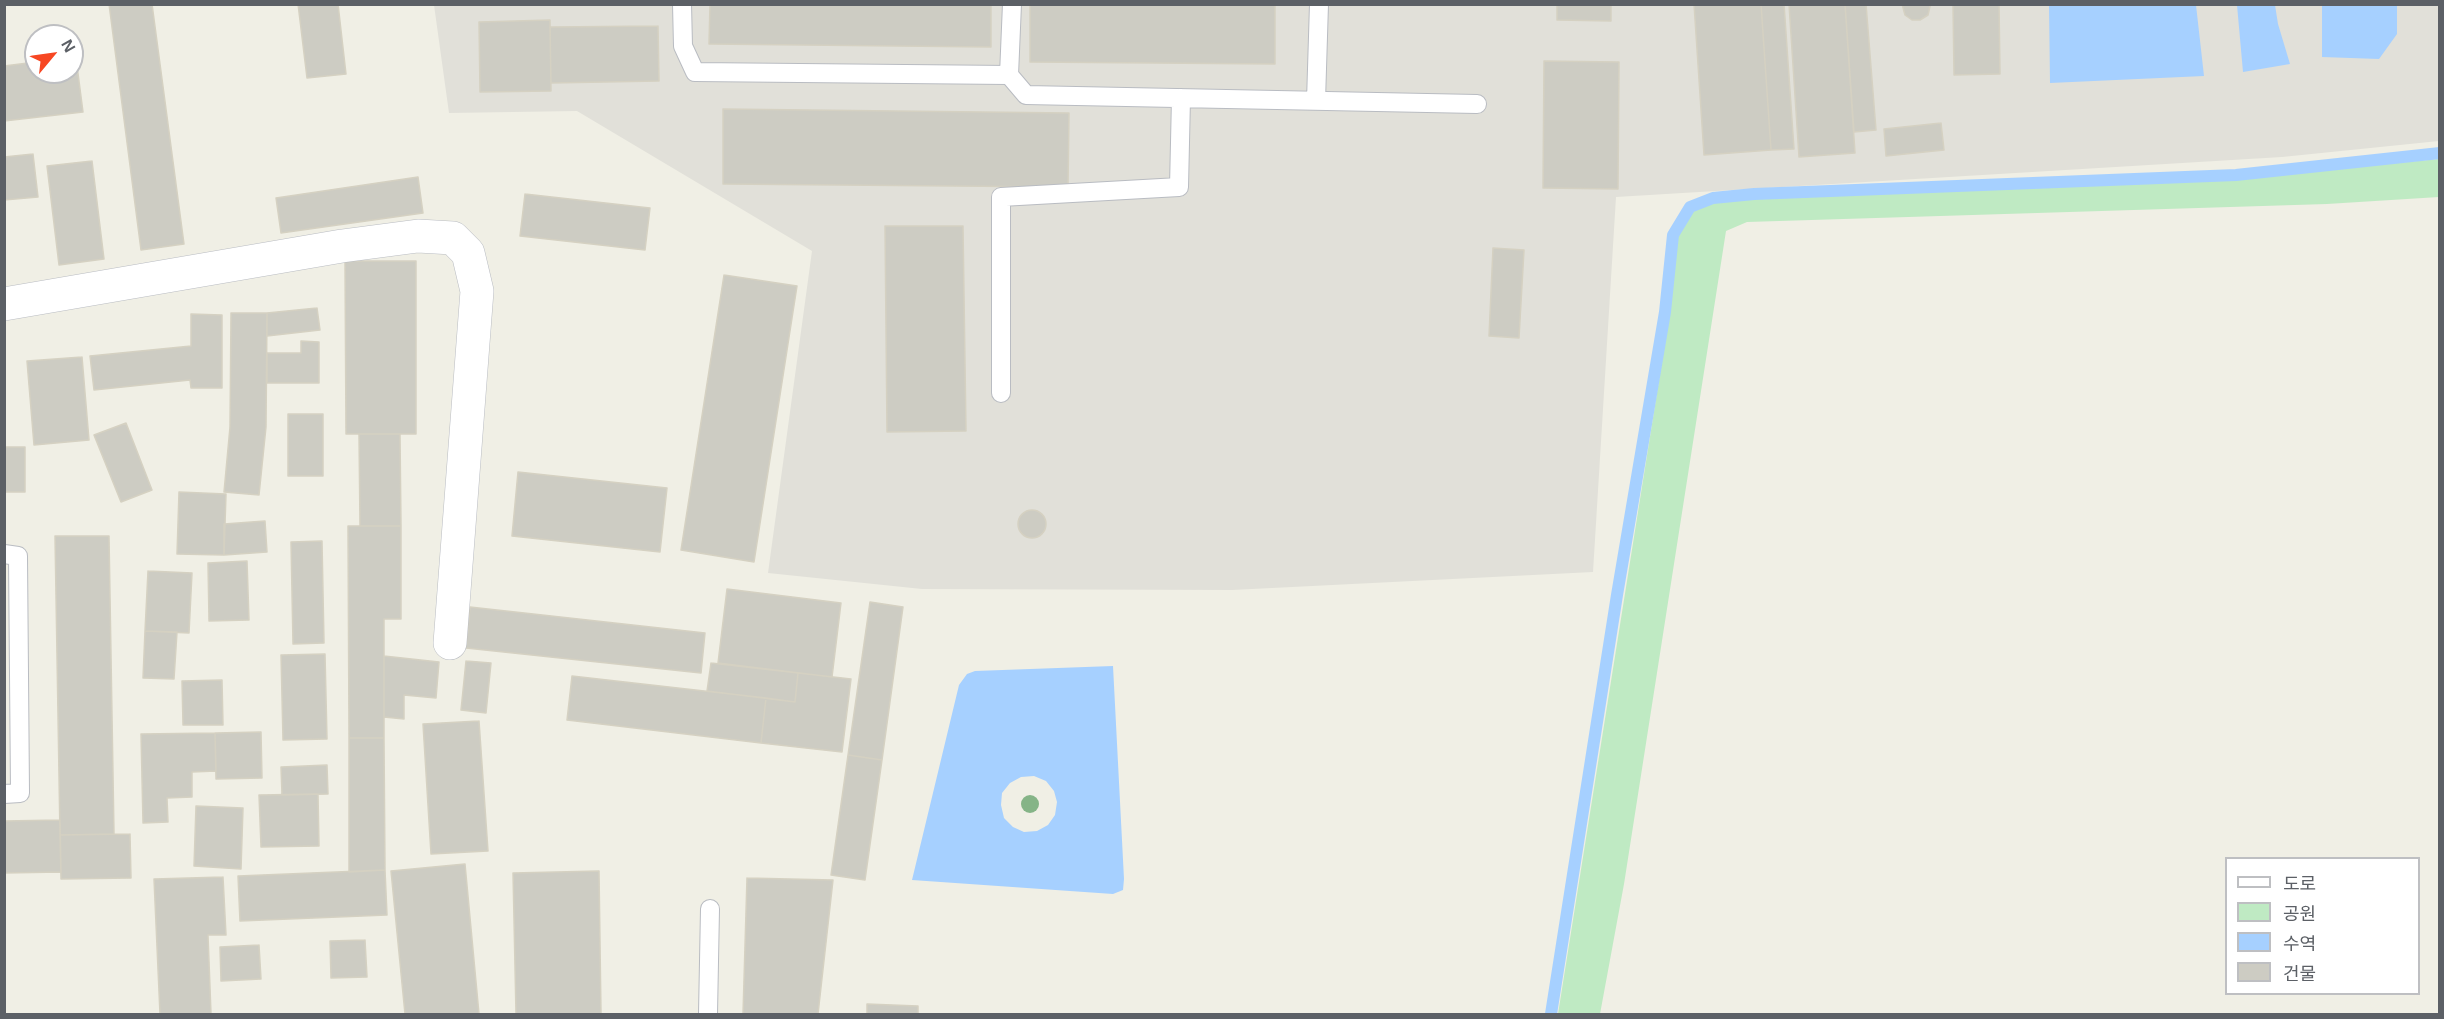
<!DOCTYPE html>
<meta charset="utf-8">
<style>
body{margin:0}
#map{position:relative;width:2444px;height:1019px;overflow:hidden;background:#f0efe5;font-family:Arial,"Noto Sans KR",sans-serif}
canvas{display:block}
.frame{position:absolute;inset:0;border:6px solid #5c6066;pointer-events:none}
.legend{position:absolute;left:2225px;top:857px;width:195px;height:138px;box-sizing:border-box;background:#fff;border:2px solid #bebfc2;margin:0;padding:8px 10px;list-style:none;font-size:18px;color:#5c6066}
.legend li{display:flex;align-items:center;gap:12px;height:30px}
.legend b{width:30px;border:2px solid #bebfc2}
.north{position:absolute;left:24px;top:24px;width:60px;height:60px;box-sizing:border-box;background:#fff;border:2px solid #bebfc2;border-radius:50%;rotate:61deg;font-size:16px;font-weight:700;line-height:24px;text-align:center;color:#5c6066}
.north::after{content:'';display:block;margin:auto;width:21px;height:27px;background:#f74723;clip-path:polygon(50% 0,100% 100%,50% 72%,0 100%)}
</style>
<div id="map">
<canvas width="2444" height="1019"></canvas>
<div class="frame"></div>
<ul class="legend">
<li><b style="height:8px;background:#fff"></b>도로</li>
<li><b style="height:16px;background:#bfeac3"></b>공원</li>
<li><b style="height:16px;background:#a6d0ff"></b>수역</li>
<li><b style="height:16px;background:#cdccc3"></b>건물</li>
</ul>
<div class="north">N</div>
</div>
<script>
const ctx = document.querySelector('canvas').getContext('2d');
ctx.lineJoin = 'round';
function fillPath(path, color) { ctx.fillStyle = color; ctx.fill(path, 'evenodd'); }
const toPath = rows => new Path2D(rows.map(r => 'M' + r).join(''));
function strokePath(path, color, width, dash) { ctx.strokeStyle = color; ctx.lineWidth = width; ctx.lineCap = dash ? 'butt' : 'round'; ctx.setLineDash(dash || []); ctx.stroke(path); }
const industrial = toPath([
 [434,5,2439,5,2439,141,2282,157,1616,197,1593,572,1232,590,922,589,768,573,812,251,577,111,449,113]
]);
const green = toPath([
 [2439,159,2439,197,2327,204,1747,222,1726,231,1624,884,1600,1014,1558,1014,1670,311,1678,235,1691,211,1713,202,1752,198,2237,178]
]);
const water = toPath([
 [2049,5,2196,5,2204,76,2050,83],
 [2237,5,2275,5,2278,24,2290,64,2243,72],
 [2322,5,2397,5,2397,34,2379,59,2322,57],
 [1113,666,1124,879,1123,890,1113,894,912,880,959,685,967,674,975,671],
 [1034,776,1046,781,1054,791,1057,802,1055,815,1048,825,1037,831,1024,832,1013,827,1004,818,1001,805,1002,793,1010,783,1021,777]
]);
const stream = toPath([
 [1551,1014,1617,595,1665,312,1673,235,1690,207,1713,198,1754,194,2236,175,2440,153]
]);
const building = toPath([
 [109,4,152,4,184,244,141,250,109,4],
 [298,4,338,4,346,74,307,78,298,4],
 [710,4,991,4,991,47,709,44,710,4],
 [1030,4,1275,4,1275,64,1030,62,1030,4],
 [1557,4,1611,4,1611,21,1557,20,1557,4],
 [1694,4,1761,4,1771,150,1704,155,1694,4],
 [1761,4,1784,4,1794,149,1771,150,1761,4],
 [1789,4,1845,4,1855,153,1799,157,1789,4],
 [1845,4,1866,4,1876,130,1854,132,1845,4],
 [1902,4,1930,4,1930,6,1928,15,1920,20,1912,20,1905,15,1902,4],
 [1953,4,1999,4,2000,74,1954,75,1953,4],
 [550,20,551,91,480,92,479,22,550,20],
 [658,26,659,81,551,83,550,27,658,26],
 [72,58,76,58,83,112,4,121,4,66,36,62,36,72,72,72,72,58],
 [1544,61,1619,62,1618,189,1543,188,1544,61],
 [723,109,1069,113,1068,187,723,184,723,109],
 [1941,123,1944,150,1886,156,1884,129,1941,123],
 [33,154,38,197,4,200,4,157,33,154],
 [92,161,104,259,59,265,47,166,92,161],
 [418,177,423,213,281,233,276,198,418,177],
 [525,194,650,208,645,250,520,236,525,194],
 [885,226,963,226,966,431,887,432,885,226],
 [1493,248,1524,250,1519,338,1489,336,1493,248],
 [345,261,416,261,416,434,346,434,345,261],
 [724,275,797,286,754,562,681,550,724,275],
 [317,308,320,330,267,336,267,313,317,308],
 [231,313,267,313,266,427,259,495,224,492,230,427,231,313],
 [191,314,222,315,222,388,191,388,190,380,94,390,90,356,191,346,191,314],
 [301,341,319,342,319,383,267,383,267,353,301,353,301,341],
 [82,357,89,440,34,445,27,361,82,357],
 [288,414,323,414,323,476,288,476,288,414],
 [126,423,152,490,121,502,94,435,126,423],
 [359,434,400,434,401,526,360,526,359,434],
 [4,447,25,447,25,492,4,492,4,447],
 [518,472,667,488,660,552,512,536,518,472],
 [179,492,226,494,224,555,177,554,179,492],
 '1018 524a14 14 0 1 1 28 0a14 14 0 1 1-28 0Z',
 [265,521,267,552,224,555,224,524,265,521],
 [348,526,401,526,401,619,384,619,384,738,349,738,348,526],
 [55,536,109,536,114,834,60,835,55,536],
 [322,541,324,643,293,644,291,542,322,541],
 [247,561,249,620,209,621,208,563,247,561],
 [148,571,192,573,189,633,145,631,148,571],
 [727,589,841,603,832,677,718,663,727,589],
 [870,602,903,607,882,760,848,755,870,602],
 [470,607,705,633,701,673,466,648,470,607],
 [145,631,177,632,174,679,143,678,145,631],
 [325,654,327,739,283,740,281,655,325,654],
 [384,656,439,662,436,698,404,695,404,719,384,717,384,656],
 [466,661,491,663,486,713,461,710,466,661],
 [711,663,798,673,795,702,707,691,711,663],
 [798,673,851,679,842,752,761,743,766,698,795,702,798,673],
 [572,676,766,698,761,743,567,720,572,676],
 [222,680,223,725,183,725,182,681,222,680],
 [479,721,488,851,431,854,423,724,479,721],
 [261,732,262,778,216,779,215,733,261,732],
 [215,733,216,771,192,772,192,797,167,798,168,822,143,823,141,734,215,733],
 [349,738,384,738,385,870,349,872,349,738],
 [848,755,882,760,865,880,831,875,848,755],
 [327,765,328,794,282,795,281,767,327,765],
 [318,794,319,846,261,847,259,795,318,794],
 [196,806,243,808,241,869,194,866,196,806],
 [60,820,61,872,4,873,4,821,60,820],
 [130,834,131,878,61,879,60,835,130,834],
 [465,864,479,1014,405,1014,391,871,465,864],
 [385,870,387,915,240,921,238,876,385,870],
 [599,871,601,1014,516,1014,513,873,599,871],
 [223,877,226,935,208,935,211,1014,160,1014,154,879,223,877],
 [747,878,833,880,818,1014,743,1014,747,878],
 [365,940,367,977,331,978,330,941,365,940],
 [259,945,261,979,221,981,220,947,259,945],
 [867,1004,918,1006,918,1014,867,1014,867,1004]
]);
const service = toPath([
 [682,4,683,46,695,72,1009,75,1026,95,1477,104],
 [1009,75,1012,4],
 [1316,101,1319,4],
 [1001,393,1001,197,1179,187,1181,98],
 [4,554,18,556,20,793,4,794],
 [708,1014,710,909]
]);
const minor = toPath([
 [4,304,342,246,418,236,453,238,468,253,477,291,450,643]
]);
const trees = [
 [1030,804]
];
fillPath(industrial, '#e1e0d9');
fillPath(green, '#bfeac3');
fillPath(water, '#a6d0ff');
strokePath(stream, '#a6d0ff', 12);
fillPath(building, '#cdccc3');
strokePath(building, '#d5d1c2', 1.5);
strokePath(service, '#b9bcc2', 20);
strokePath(minor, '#b9bcc2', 34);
strokePath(service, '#fff', 18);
strokePath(minor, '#fff', 33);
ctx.fillStyle = '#85b487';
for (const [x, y] of trees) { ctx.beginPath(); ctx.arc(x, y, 9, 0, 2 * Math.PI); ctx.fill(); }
</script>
